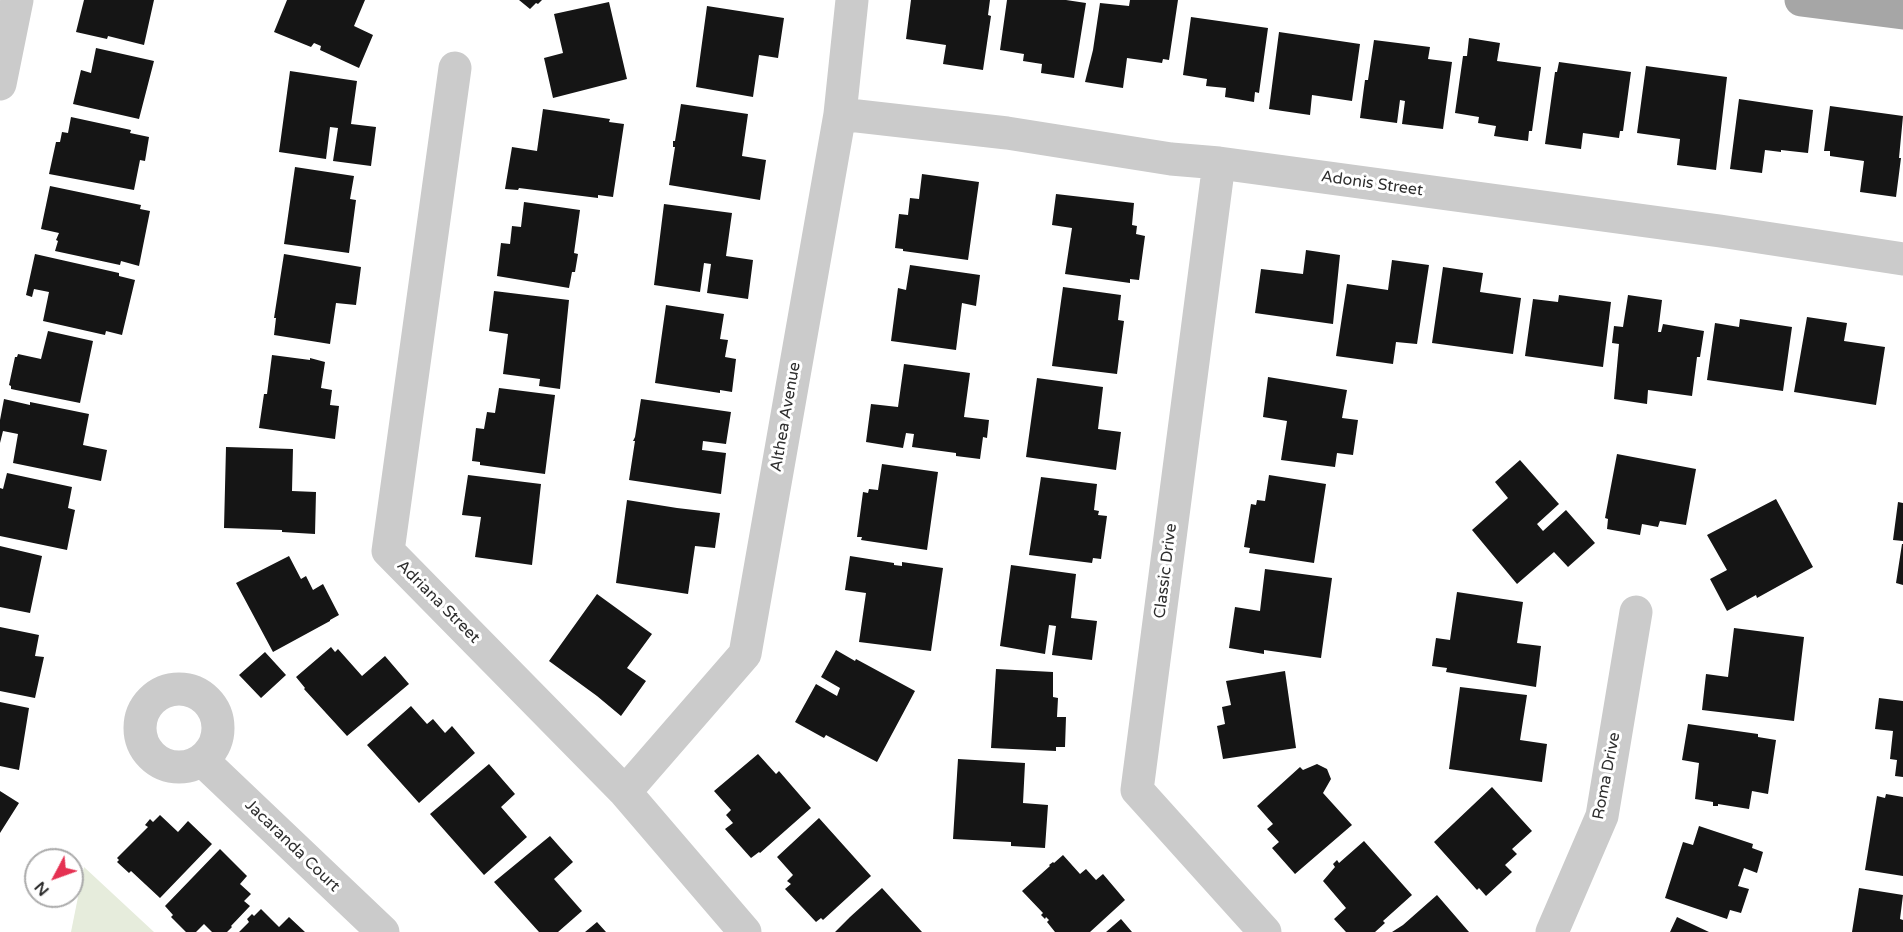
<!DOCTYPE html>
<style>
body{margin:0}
#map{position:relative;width:1903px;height:932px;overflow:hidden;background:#fff;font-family:"Varela Round",sans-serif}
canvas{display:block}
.north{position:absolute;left:24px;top:848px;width:60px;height:60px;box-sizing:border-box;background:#fff;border:2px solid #ababab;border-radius:50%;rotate:229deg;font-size:16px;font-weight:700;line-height:24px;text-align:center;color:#2e2e2e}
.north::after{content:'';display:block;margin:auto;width:21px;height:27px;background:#e53152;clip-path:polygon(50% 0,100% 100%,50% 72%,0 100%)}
</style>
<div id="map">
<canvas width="1903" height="932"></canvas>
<div class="north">N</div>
</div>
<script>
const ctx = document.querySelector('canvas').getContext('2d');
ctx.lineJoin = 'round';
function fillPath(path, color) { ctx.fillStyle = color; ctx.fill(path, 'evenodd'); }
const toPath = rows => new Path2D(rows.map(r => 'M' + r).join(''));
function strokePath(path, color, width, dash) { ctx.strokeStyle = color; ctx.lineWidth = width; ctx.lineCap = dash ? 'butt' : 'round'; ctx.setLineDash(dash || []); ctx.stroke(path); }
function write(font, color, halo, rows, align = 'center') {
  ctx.font = font + ' "Varela Round",sans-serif'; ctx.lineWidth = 6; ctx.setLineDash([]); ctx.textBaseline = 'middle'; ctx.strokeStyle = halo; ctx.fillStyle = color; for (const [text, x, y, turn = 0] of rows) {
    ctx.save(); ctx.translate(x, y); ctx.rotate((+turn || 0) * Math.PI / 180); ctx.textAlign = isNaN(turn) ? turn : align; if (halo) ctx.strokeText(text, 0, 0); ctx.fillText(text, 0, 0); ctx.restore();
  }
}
const green = toPath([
 [84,867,154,932,71,932]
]);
const building = toPath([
 [84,0,154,0,144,45,108,36,107,39,76,32],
 [287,0,365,0,354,26,373,35,359,68,320,50,321,46,314,43,311,47,274,32],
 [519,0,542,0,538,4,536,3,530,9],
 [911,0,990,0,988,15,991,16,983,70,943,64,946,45,906,39],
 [1007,0,1066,0,1086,3,1074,78,1041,73,1042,64,1023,61,1024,54,1000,50],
 [1130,0,1178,0,1169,60,1163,59,1162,63,1127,58,1123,88,1085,82,1093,50,1100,3,1129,6],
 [609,2,627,79,553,98,544,58,563,53,554,14],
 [707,6,784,18,778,58,759,55,753,97,696,87],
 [1191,17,1268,28,1259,93,1255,92,1254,102,1225,97,1226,88,1206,86,1207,79,1183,75],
 [1279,32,1360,44,1352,101,1312,95,1310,115,1269,109],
 [1469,38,1500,43,1497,61,1541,67,1532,131,1529,131,1528,141,1494,136,1496,126,1478,123,1479,117,1455,113,1463,56,1467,56],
 [1374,40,1430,47,1428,59,1452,62,1443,129,1402,124,1405,101,1400,100,1397,123,1360,118,1365,80,1368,80],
 [96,48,154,61,139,119,73,104,81,70,91,73],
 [1559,62,1631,72,1623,131,1620,131,1619,138,1583,133,1581,149,1545,144,1555,72,1557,72],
 [1646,66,1727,77,1716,170,1677,165,1680,139,1637,133],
 [290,71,357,81,351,124,376,127,371,166,333,161,338,128,330,127,326,159,279,152],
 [1739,99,1813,110,1808,153,1781,150,1781,152,1765,150,1762,173,1730,169],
 [681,104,748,114,742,156,766,160,760,200,669,185,675,147,673,147,673,141,675,141],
 [1830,106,1903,116,1899,158,1901,158,1896,197,1860,192,1864,161,1830,156,1830,151,1824,151],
 [543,109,610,119,609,122,624,124,613,197,598,195,598,198,519,188,518,190,505,189,512,147,537,151],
 [71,117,131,130,130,133,149,137,145,161,140,160,134,190,49,174,56,142,60,142,62,132,68,133],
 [295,167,354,176,350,199,356,200,349,253,284,244],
 [922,174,979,182,968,260,903,251,903,249,895,248,899,214,908,215,910,198,919,199],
 [50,186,141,205,140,209,150,211,139,266,121,261,120,265,55,251,58,241,56,240,59,233,41,229],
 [1056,194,1134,203,1132,225,1137,226,1136,234,1145,236,1139,280,1130,279,1130,283,1065,274,1072,228,1052,225],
 [524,202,580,210,574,253,578,254,575,272,572,272,569,288,497,276,501,243,510,244,512,226,521,227],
 [664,204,732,213,726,256,753,260,748,299,707,293,711,264,704,263,700,292,654,285],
 [1306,250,1340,255,1333,324,1255,313,1261,269,1303,274],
 [35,254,119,273,119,276,135,280,122,335,106,331,105,335,43,321,49,292,34,289,32,297,26,295],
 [284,254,361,267,356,305,336,303,330,344,274,335,276,318,274,318],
 [1392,260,1429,265,1417,344,1396,342,1393,364,1336,356,1347,284,1388,290],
 [910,265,980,275,976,306,962,303,956,350,891,341,898,288,906,290],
 [1443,267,1483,273,1480,292,1521,298,1513,354,1432,343],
 [1063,287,1121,295,1118,320,1124,321,1117,374,1052,366],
 [494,291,569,300,560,389,539,386,540,379,503,374,508,334,489,331],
 [1559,295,1611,302,1603,367,1525,356,1533,299,1558,302],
 [1628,295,1662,300,1658,332,1661,332,1663,324,1704,331,1700,357,1697,357,1692,396,1648,390,1647,404,1614,399,1619,344,1612,343,1614,326,1623,327],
 [666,305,724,314,720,339,728,340,725,357,736,359,732,392,720,390,720,393,655,383],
 [1807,317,1847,323,1844,341,1885,347,1876,405,1794,392],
 [1740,319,1792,327,1783,391,1707,380,1715,323,1739,327],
 [48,331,93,341,80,403,11,389,11,386,9,385,15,357,17,357,18,354,41,359],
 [272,355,310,360,310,358,325,362,321,388,332,390,330,405,339,406,335,439,259,428,264,394,267,394],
 [904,364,970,373,964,417,989,420,987,438,983,437,980,459,956,456,956,453,912,447,914,434,906,433,903,448,866,442,871,404,898,407],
 [1268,377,1347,390,1342,418,1358,420,1353,455,1337,453,1335,467,1281,460,1287,421,1263,417],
 [1037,378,1103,387,1098,429,1121,432,1116,470,1026,457],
 [499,388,555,395,545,474,480,465,480,462,472,461,476,428,484,429,487,412,495,413],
 [4,399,30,405,30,402,89,414,83,445,107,450,101,481,13,463,18,434,3,431,0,443,0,420],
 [641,399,731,412,726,444,703,441,702,450,726,453,721,494,629,480,635,441,633,441,635,437],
 [226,447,293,449,292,491,316,492,315,534,282,532,282,530,224,528],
 [1617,454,1696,469,1686,525,1660,521,1658,527,1642,524,1640,535,1607,529,1608,519,1605,518],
 [1520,460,1559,504,1537,524,1543,531,1566,510,1595,543,1568,567,1554,552,1517,584,1472,530,1508,498,1495,482],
 [882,464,938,472,927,550,861,540,862,537,857,537,863,492,868,493,869,489,878,490],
 [7,473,72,487,68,508,75,510,67,550,0,536,0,488,3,489],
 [468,475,541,484,532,565,475,557,481,517,462,515],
 [1269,475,1326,484,1314,563,1249,553,1250,548,1244,547,1251,504,1256,505,1257,500,1265,501],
 [1041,477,1097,484,1094,510,1099,511,1098,515,1107,516,1101,559,1093,558,1092,563,1029,555],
 [1776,499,1813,567,1757,598,1756,595,1727,611,1710,579,1727,570,1707,535],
 [627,500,677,508,720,513,715,548,695,546,688,594,616,583],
 [1898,502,1903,503,1903,541,1893,540],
 [1902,544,1903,544,1903,585,1896,583],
 [0,546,42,556,30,613,0,607],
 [289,556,301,579,306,576,313,590,323,584,339,615,330,620,330,621,273,652,236,583],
 [850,556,894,563,894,565,902,566,902,562,943,568,931,651,859,642,866,593,845,590],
 [1011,565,1076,574,1071,618,1097,621,1092,660,1052,655,1056,626,1049,625,1045,654,1000,646],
 [1265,569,1332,578,1321,658,1264,650,1264,654,1229,648,1235,607,1260,611],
 [1457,592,1523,602,1517,643,1541,646,1536,687,1446,672,1447,668,1432,666,1436,638,1450,640],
 [597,594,652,634,627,668,646,681,621,716,597,696,549,661],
 [0,627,39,635,35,656,44,657,35,698,0,691],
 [1734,628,1804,637,1794,721,1702,710,1706,674,1728,677],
 [331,647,335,652,338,649,362,676,385,656,409,684,347,736,304,689,305,688,296,677],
 [836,650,855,661,856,659,915,691,877,762,826,735,824,738,795,722,816,684,837,696,840,688,821,677],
 [265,652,286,675,261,698,239,675],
 [996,669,1053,672,1053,697,1058,698,1057,717,1066,717,1065,747,1056,747,1056,751,991,748],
 [1285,671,1296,748,1223,759,1217,726,1225,724,1222,707,1231,705,1226,681],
 [1460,687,1527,695,1520,740,1547,744,1542,782,1449,769],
 [1879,698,1903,701,1903,777,1895,776,1897,760,1890,759,1893,731,1875,729],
 [0,702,29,708,19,770,0,766],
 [411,706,427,724,433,719,445,733,452,726,475,753,419,803,367,745],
 [1688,724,1758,734,1758,737,1776,740,1768,794,1752,791,1749,809,1718,804,1718,806,1713,806,1713,802,1695,799,1699,763,1682,760],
 [758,754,776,774,779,771,811,808,760,853,759,852,751,858,725,829,733,823,726,815,731,810,714,791],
 [958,759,1025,763,1023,803,1048,805,1045,848,1011,846,1011,842,953,839],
 [489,764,515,794,501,807,527,837,484,875,430,814],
 [1317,764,1327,769,1331,779,1323,793,1352,825,1295,874,1272,848,1279,842,1267,829,1273,824,1257,806,1300,767,1303,770],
 [1492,787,1532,831,1512,849,1517,854,1505,865,1512,872,1486,896,1479,888,1477,890,1434,842],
 [0,791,19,803,0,833],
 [1886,794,1903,797,1903,876,1865,870,1877,796,1885,798],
 [160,815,178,832,188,821,212,844,160,898,131,871,129,873,117,862,119,860,117,858,148,827,145,825,150,819,153,822],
 [819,818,871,876,823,920,821,918,816,922,785,889,791,884,787,881,793,875,777,857],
 [1699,826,1753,844,1752,848,1763,852,1757,873,1744,868,1738,886,1749,889,1741,913,1730,910,1727,919,1665,898,1683,842,1693,845],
 [550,836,573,862,554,879,582,911,558,932,539,932,494,882],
 [1364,841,1412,895,1383,921,1385,923,1375,932,1346,932,1334,919,1346,908,1323,881,1335,867,1333,864,1337,860,1339,863],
 [220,849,247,876,240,884,251,894,244,901,250,906,231,926,232,927,227,932,212,932,204,924,196,932,186,932,171,917,173,915,165,906],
 [1063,855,1080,874,1086,869,1096,880,1103,874,1125,900,1090,932,1055,932,1047,922,1049,920,1046,917,1045,919,1041,915,1043,913,1022,891,1050,866,1049,865,1053,862,1054,863],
 [882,888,922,932,835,932,850,917],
 [1859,888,1903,895,1900,919,1903,920,1903,932,1852,932],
 [1437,895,1469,932,1392,932,1403,925],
 [261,909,279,927,289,917,305,932,239,932,249,922,247,919,252,914,254,916],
 [1677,917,1709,932,1670,932],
 [1121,919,1132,932,1106,932],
 [597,922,606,932,585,932]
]);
const minor = toPath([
 [455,68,388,551,625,792,745,932],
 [0,84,17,0],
 [840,114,1007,133,1171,159,1219,163,1720,231,1903,259],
 [1219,163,1137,790,1265,932],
 '140 728a39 39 0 1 1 78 0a39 39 0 1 1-78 0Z',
 [202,760,383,932],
 [625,792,745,654,840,114,852,0],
 [1552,932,1602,816,1636,612]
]);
const major = toPath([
 [1801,0,1903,13]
]);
const streetNames = [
 ["Adonis Street",1372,184,8],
 ["Althea Avenue",786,417,-80],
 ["Classic Drive",1166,571,-83],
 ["Adriana Street",438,602,45],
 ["Roma Drive",1607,776,-79],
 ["Jacaranda Court",292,846,44]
];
fillPath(green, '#e6ecdc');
fillPath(building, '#151515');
strokePath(minor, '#cbcbcb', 33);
strokePath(major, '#a6a6a6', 33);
write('16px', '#2e2e2e', '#fff', streetNames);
</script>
